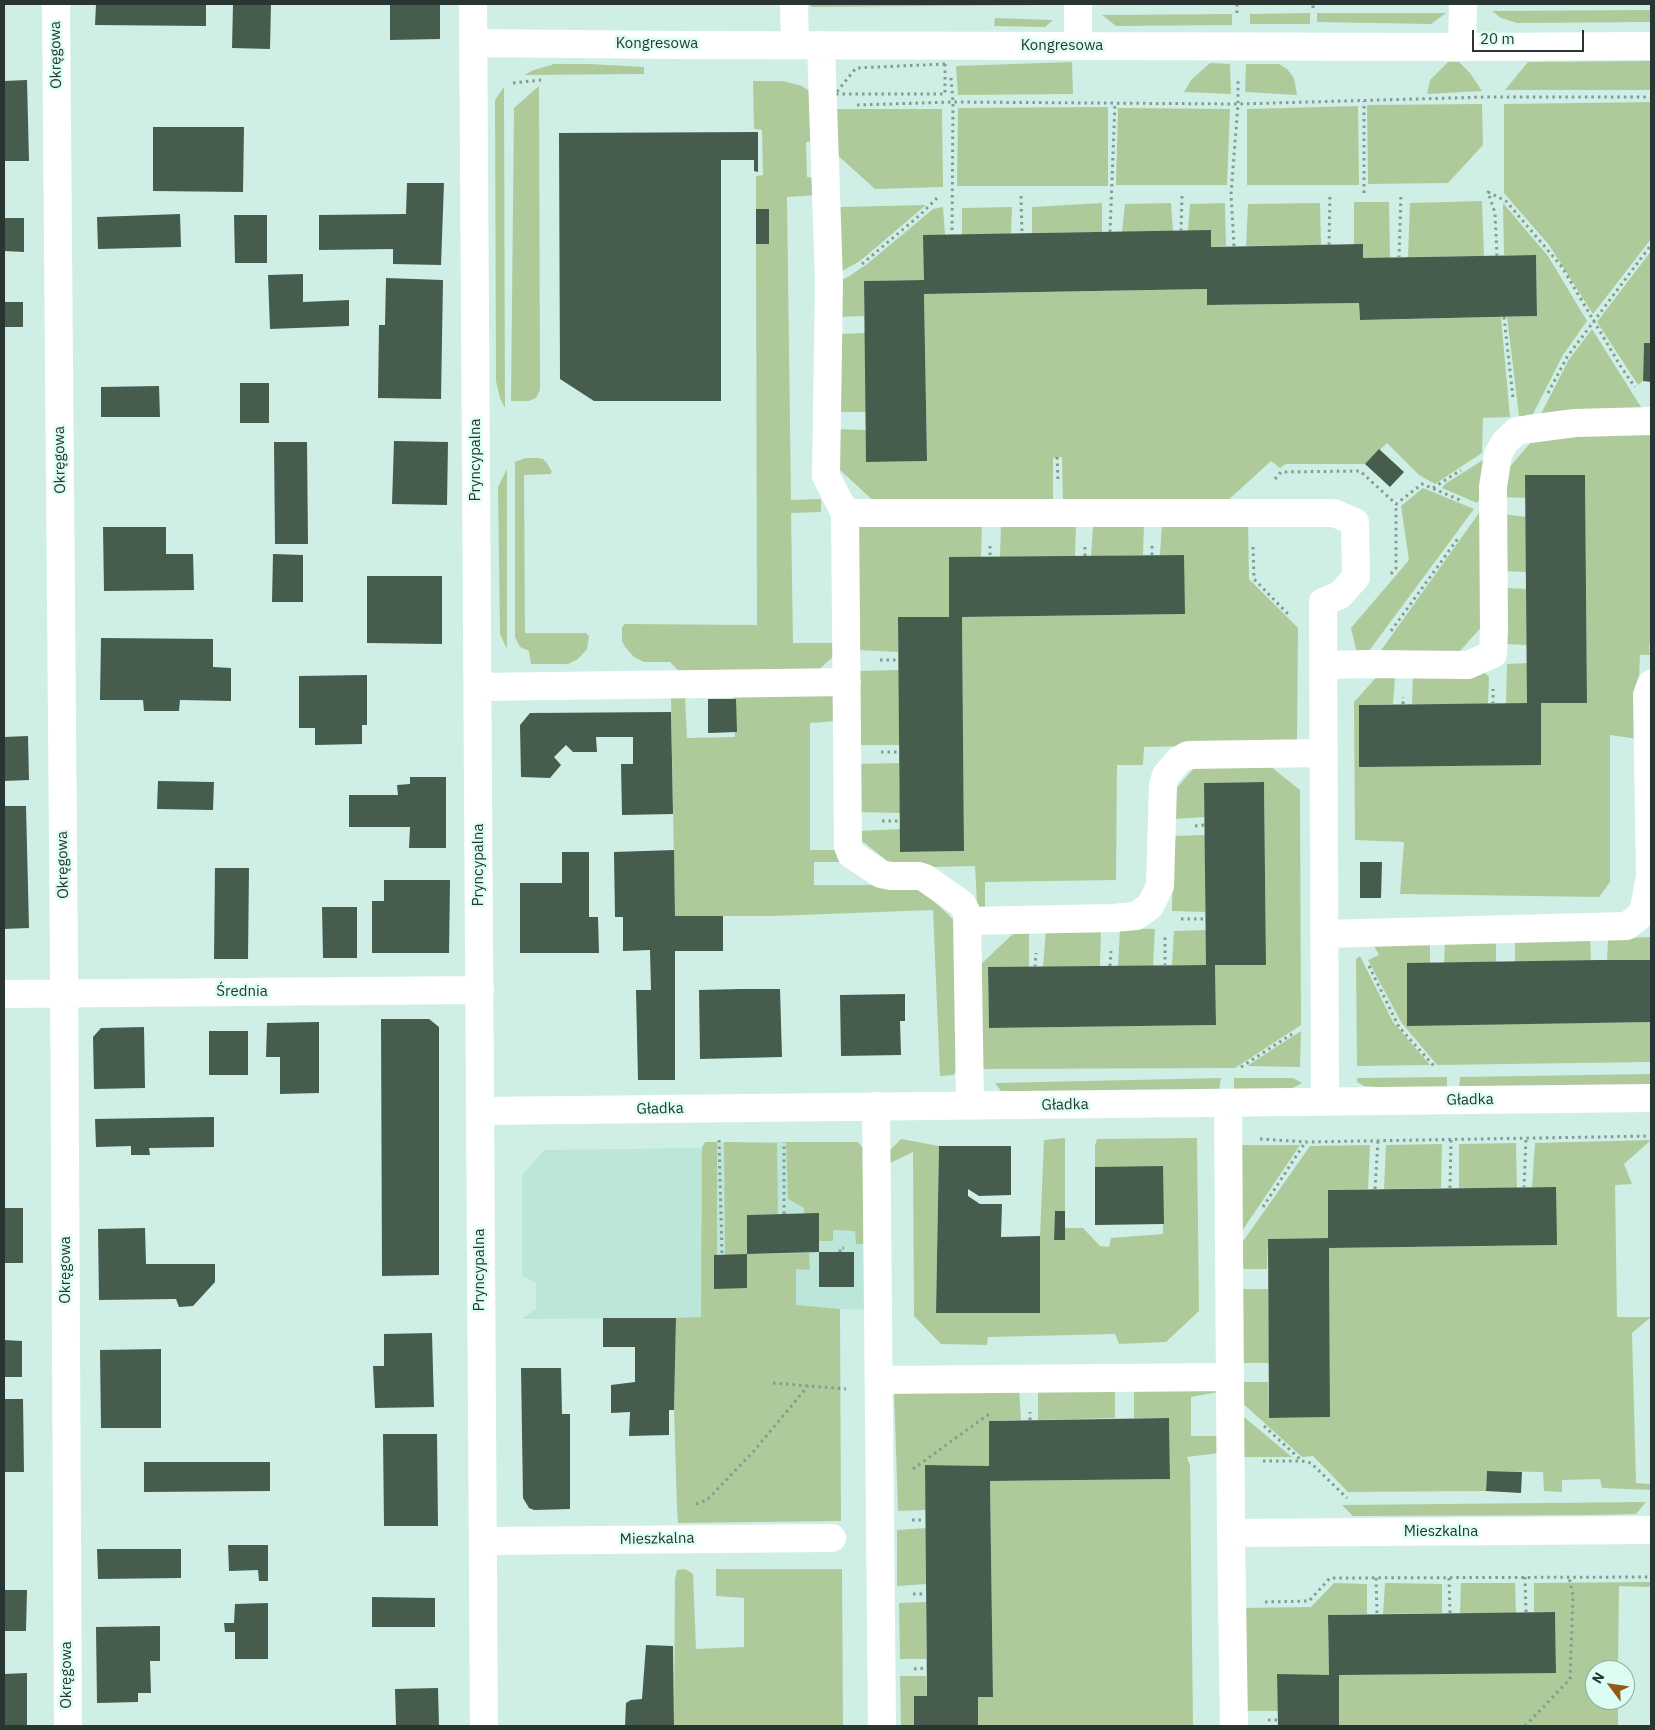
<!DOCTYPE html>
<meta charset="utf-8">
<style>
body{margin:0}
#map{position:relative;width:1655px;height:1730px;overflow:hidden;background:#cfefe6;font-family:"IBM Plex Sans",sans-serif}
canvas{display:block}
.frame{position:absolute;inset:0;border:5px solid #293532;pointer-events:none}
.north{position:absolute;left:1585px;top:1660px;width:50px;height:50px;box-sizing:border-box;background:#dcfdf3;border:1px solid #94ada6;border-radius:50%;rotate:301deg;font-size:14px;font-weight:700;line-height:20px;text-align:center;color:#293532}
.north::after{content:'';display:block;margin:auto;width:18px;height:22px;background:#925a15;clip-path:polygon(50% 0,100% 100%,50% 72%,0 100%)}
.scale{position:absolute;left:1472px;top:30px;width:112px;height:22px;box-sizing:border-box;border:2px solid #293532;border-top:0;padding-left:6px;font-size:15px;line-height:18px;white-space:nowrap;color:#293532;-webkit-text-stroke:4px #dcfdf3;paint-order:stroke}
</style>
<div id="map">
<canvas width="1655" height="1730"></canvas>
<div class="frame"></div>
<div class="north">N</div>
<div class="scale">20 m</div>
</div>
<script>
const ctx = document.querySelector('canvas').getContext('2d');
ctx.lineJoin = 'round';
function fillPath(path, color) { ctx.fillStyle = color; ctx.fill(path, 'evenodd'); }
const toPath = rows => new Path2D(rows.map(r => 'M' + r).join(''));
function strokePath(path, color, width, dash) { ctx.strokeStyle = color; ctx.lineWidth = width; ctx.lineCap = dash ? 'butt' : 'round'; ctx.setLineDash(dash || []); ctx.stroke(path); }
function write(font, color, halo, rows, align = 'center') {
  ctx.font = font + ' "IBM Plex Sans",sans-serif'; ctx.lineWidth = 5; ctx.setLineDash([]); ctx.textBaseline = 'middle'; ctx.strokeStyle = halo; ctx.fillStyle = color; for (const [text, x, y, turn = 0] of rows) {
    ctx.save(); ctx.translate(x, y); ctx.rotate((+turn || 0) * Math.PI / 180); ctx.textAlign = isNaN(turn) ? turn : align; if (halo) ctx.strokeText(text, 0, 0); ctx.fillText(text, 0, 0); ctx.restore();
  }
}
const built = toPath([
 [705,1142,858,1142,870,1310,843,1309,701,1318,521,1319,536,1309,536,1283,522,1276,522,1175,544,1150,701,1148]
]);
const green = toPath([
 [809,4,1054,4,1054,5,812,7],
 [1651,10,1651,22,1517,23,1501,18,1492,11],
 [1310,13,1310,24,1250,24,1250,14],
 [1317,13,1446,13,1431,24,1317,22],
 [1232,14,1232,25,1116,26,1102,15],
 [995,18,1053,20,1045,27,994,26],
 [1651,61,1651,90,1505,90,1528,62],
 [1072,62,1073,94,958,95,956,66],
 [1448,62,1459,62,1470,73,1482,91,1427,94,1430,80],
 [1210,63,1230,64,1231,94,1184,92,1191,80],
 [554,64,590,64,644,67,644,74,524,75,534,70],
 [1246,64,1279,64,1287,69,1294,78,1297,95,1245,92],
 [753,81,783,81,802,86,809,91,816,141,806,142,807,177,817,178,818,195,787,197,791,500,821,499,821,512,791,513,793,643,838,643,838,652,813,675,686,678,670,662,644,662,634,657,625,647,622,641,622,627,625,624,757,625,756,244,769,244,769,209,756,209,756,176,763,175,762,130,754,129],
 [539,86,540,390,536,398,529,401,511,401,514,108],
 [504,87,505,408,500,398,496,381,495,100],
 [1651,102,1651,239,1593,314,1549,245,1504,193,1504,104],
 [1482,104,1483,145,1448,183,1368,184,1367,105],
 [1358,106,1359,185,1247,185,1247,109],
 [1108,107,1108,186,957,186,958,108],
 [1118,108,1230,109,1227,185,1116,185],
 [836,109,942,109,943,187,875,189,834,152],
 [1482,201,1484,256,1408,257,1410,203],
 [1354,202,1389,202,1390,258,1363,258,1354,244],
 [1102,203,1102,232,1032,233,1032,207],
 [1171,203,1173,231,1122,232,1125,204],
 [1225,203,1226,246,1211,247,1188,231,1190,204],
 [1320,203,1321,245,1246,246,1248,204],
 [1503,203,1548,256,1587,321,1563,355,1532,416,1519,416,1507,317,1537,316,1536,255,1504,255],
 [926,205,860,261,835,275,834,213,841,207],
 [943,207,945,235,924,280,864,281,864,316,837,317,835,283,848,277,867,264,933,209],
 [1012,207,1011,234,962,235,962,208],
 [1651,251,1651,343,1644,343,1643,381,1638,385,1597,322],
 [1207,289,1207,305,1359,303,1360,320,1501,317,1510,417,1483,418,1482,453,1435,484,1419,475,1387,443,1365,464,1286,464,1280,468,1271,461,1225,503,1063,503,1062,457,1053,458,1053,504,880,507,838,468,837,429,866,430,867,462,927,461,924,294],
 [1592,329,1646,415,1540,416,1568,361],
 [865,333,866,412,840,412,839,334],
 [1651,431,1651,642,1649,646,1650,655,1640,655,1638,704,1638,739,1610,735,1610,882,1599,897,1400,894,1404,842,1355,840,1354,702,1381,672,1395,676,1393,704,1359,705,1359,766,1541,765,1541,703,1587,703,1585,475,1525,475,1526,498,1503,497,1501,477,1538,434],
 [525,458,538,458,543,459,547,463,552,472,550,474,524,475,525,633,586,633,589,636,587,649,578,659,568,664,531,664,529,651,520,647,515,637,515,462],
 [1483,460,1484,493,1477,503,1442,488,1445,484],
 [507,469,507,649,500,634,498,487],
 [1423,488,1474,509,1363,659,1357,653,1351,628,1409,560,1401,506],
 [1484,506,1486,622,1458,653,1377,656],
 [1503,514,1526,517,1526,572,1503,571],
 [1248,521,1249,579,1298,628,1297,744,1144,747,1143,765,1117,765,1116,880,985,882,985,913,977,905,975,866,896,868,857,837,860,831,900,829,900,852,964,851,962,617,1184,614,1184,555,1160,555,1162,524],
 [1098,523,1144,524,1143,555,1091,556,1093,527],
 [861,524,982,525,981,557,949,617,898,617,898,652,856,650,856,531],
 [1001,524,1076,524,1075,556,1000,557],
 [1505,588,1526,589,1527,645,1505,644],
 [1527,663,1527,703,1506,703,1507,664],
 [899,670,899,745,857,745,857,671],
 [1413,672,1485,673,1489,677,1488,704,1412,704],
 [839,694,838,721,810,723,810,850,840,850,839,862,814,862,814,885,917,885,957,923,959,1069,953,1075,940,1076,933,910,774,916,675,916,671,698,685,697,687,738,735,737,733,695],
 [1265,762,1300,790,1301,1025,1235,1068,984,1069,977,1061,977,968,1017,930,1029,930,1029,967,988,968,989,1028,1216,1025,1215,965,1266,964,1264,782,1204,783,1205,817,1173,819,1171,794,1198,764],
 [899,763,900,813,857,812,857,764],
 [1205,835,1205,912,1172,911,1173,836],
 [1120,928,1155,929,1153,966,1118,966],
 [1101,929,1100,966,1043,967,1046,930],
 [1206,930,1206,965,1172,965,1174,931],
 [1651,937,1651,960,1607,961,1608,939],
 [1590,938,1591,961,1515,962,1515,940],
 [1496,940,1496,962,1444,963,1445,941],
 [1430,941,1430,963,1407,963,1408,1025,1651,1022,1651,1062,1437,1065,1401,1022,1368,960,1379,955,1374,946],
 [1360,956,1393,1022,1430,1065,1357,1066,1356,959],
 [1301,1031,1300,1067,1247,1066],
 [1651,1074,1651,1085,1459,1088,1460,1077],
 [1447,1077,1447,1090,1412,1090,1364,1086,1357,1082,1357,1078],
 [1221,1078,1219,1091,1001,1091,995,1083],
 [1234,1078,1293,1078,1302,1083,1289,1090,1234,1091],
 [1065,1138,1065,1211,1055,1211,1054,1240,1065,1240,1065,1228,1083,1228,1100,1246,1109,1247,1111,1238,1163,1234,1163,1167,1095,1167,1095,1145,1097,1139,1197,1138,1199,1311,1166,1342,1119,1344,1115,1334,988,1337,987,1345,941,1344,914,1316,913,1152,888,1164,887,1153,901,1139,939,1146,936,1313,1040,1313,1040,1236,1044,1140],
 [1651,1140,1624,1164,1632,1184,1615,1185,1617,1317,1651,1317,1632,1333,1636,1483,1651,1484,1651,1490,1602,1488,1600,1479,1562,1480,1562,1492,1544,1491,1543,1472,1487,1471,1486,1491,1348,1492,1313,1456,1302,1457,1238,1399,1238,1382,1268,1382,1269,1418,1330,1417,1329,1248,1556,1245,1556,1187,1532,1187,1535,1143],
 [705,1142,717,1142,717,1255,714,1255,714,1288,747,1288,747,1255,725,1255,724,1142,777,1143,778,1214,747,1215,747,1254,809,1253,810,1270,796,1269,796,1305,840,1309,841,1521,678,1523,677,1508,674,1410,676,1318,701,1317,702,1148],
 [786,1142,858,1142,870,1157,870,1244,856,1244,855,1231,833,1230,833,1241,819,1241,819,1214,804,1214,804,1208,788,1199],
 [1516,1143,1517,1188,1459,1188,1459,1144],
 [1442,1144,1441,1188,1384,1189,1386,1145],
 [1241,1145,1300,1145,1236,1240],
 [1370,1145,1368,1189,1328,1190,1328,1238,1268,1239,1267,1269,1237,1269,1237,1250,1310,1146],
 [1238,1289,1268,1289,1269,1363,1237,1363],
 [1211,1384,1218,1392,1191,1397,1191,1436,1218,1436,1219,1453,1187,1457,1190,1465,1193,1726,978,1726,978,1697,993,1697,990,1481,1170,1479,1169,1418,1134,1418,1134,1388],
 [1019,1386,1021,1420,989,1421,989,1466,925,1465,926,1510,898,1511,894,1390],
 [1115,1388,1115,1418,1038,1420,1038,1389],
 [1238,1412,1292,1457,1239,1457],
 [1646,1502,1636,1514,1593,1515,1353,1516,1342,1505],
 [926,1528,926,1584,897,1586,897,1530],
 [685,1569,693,1574,696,1649,744,1647,744,1598,716,1596,716,1569,842,1569,843,1726,674,1726,675,1579,677,1570],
 [1651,1582,1651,1585,1648,1587,1619,1586,1618,1670,1595,1670,1595,1700,1618,1700,1618,1726,1339,1726,1339,1675,1556,1672,1555,1612,1534,1612,1534,1583],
 [1334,1583,1367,1584,1367,1614,1328,1615,1329,1675,1277,1675,1278,1711,1242,1711,1241,1608,1311,1607],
 [1385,1583,1442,1584,1442,1613,1383,1614],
 [1461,1583,1515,1583,1516,1613,1460,1613],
 [926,1602,926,1659,900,1659,899,1603],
 [900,1676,926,1676,927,1696,914,1696,914,1726,901,1726]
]);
const building = toPath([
 [96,4,206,4,206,26,95,25],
 [233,4,271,4,270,49,232,48],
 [390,4,440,4,440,39,390,40],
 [27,80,29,161,4,161,4,81],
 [153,127,244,127,243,192,153,191],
 [758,132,758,172,754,171,754,160,721,160,721,401,594,401,560,379,559,133],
 [407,183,444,183,441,265,393,264,393,249,319,250,319,215,406,214],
 [756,209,769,209,769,244,756,244],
 [180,214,181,247,98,249,97,217],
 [234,215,267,215,267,263,235,263],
 [4,218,24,218,24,252,4,251],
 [1211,230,1211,247,1363,244,1363,258,1536,255,1537,316,1360,320,1359,303,1207,305,1207,289,924,294,927,461,866,462,864,281,924,280,923,235],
 [303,274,303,302,349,300,349,326,270,329,268,275],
 [386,278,443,280,441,399,378,398,379,325,385,325],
 [4,302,23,302,23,327,4,327],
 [1644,343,1651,343,1651,382,1643,381],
 [240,383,269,383,269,423,240,423],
 [159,386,160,417,101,417,101,387],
 [394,441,448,442,447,505,392,504],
 [274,442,307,442,308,544,275,544],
 [1379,449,1404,472,1390,487,1365,464],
 [1525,475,1585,475,1587,703,1541,703,1541,765,1359,767,1359,705,1527,703],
 [103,527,166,527,166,554,193,554,194,590,104,591],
 [273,554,303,555,303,602,272,602],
 [1184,555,1185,614,962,617,964,851,900,852,898,617,949,617,949,557],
 [367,576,442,576,442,644,367,643],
 [101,638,213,639,213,667,231,668,231,701,180,700,179,711,144,711,143,700,100,700],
 [367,675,367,725,362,725,362,744,315,745,315,728,299,728,299,676],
 [708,699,736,699,737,732,708,733],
 [671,712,673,814,622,815,621,764,633,764,633,737,596,737,597,752,573,752,566,745,554,757,561,765,550,778,521,777,520,725,530,713],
 [28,736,29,780,4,781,4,737],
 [410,777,446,777,446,848,409,848,410,827,349,827,349,795,398,795,397,785,410,784],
 [158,781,214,782,213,810,157,809],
 [1264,782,1266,965,1215,965,1216,1025,989,1028,988,967,1206,965,1204,783],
 [4,806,26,806,29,928,4,929],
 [674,850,675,916,723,916,723,951,675,951,675,1080,638,1080,636,990,651,990,650,950,623,951,623,917,615,917,614,852],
 [562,852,589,852,589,917,598,917,599,953,520,953,520,883,562,883],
 [1360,862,1382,862,1381,898,1360,898],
 [215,868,249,868,248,959,214,959],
 [384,880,450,880,449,953,372,953,372,901,384,901],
 [322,907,357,907,357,958,323,958],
 [1599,960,1651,960,1651,1022,1407,1026,1407,963],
 [740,989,780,989,782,1057,700,1059,699,990],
 [905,994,905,1021,900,1021,901,1055,841,1056,840,995],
 [381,1019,429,1019,439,1027,439,1275,382,1276],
 [319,1022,319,1093,280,1094,280,1057,266,1057,267,1023],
 [144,1027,145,1088,94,1089,93,1037,101,1028],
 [209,1031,248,1031,248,1075,209,1075],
 [214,1117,214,1147,149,1148,150,1155,131,1155,131,1146,96,1147,95,1119],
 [939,1146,1011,1146,1011,1195,979,1196,968,1189,968,1196,980,1204,1002,1204,1001,1237,1040,1236,1040,1313,936,1313],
 [1163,1166,1164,1224,1095,1225,1095,1167],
 [1556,1187,1557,1245,1329,1248,1330,1417,1269,1418,1268,1239,1328,1238,1328,1190],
 [4,1208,23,1208,23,1263,4,1263],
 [1055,1211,1065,1211,1065,1240,1054,1240],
 [819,1213,819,1252,854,1252,854,1287,819,1287,819,1252,747,1254,747,1288,714,1289,714,1255,747,1254,747,1215],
 [145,1228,146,1264,215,1264,215,1282,193,1306,179,1307,176,1299,99,1300,98,1229],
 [603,1318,676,1318,674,1410,669,1410,669,1435,629,1436,630,1412,611,1413,611,1385,635,1382,635,1347,603,1347],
 [432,1333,434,1407,375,1408,373,1366,384,1366,384,1334],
 [4,1340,22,1341,22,1377,4,1377],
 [161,1349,161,1428,101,1428,100,1350],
 [521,1368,561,1368,562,1414,570,1414,570,1509,534,1510,529,1508,523,1498],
 [4,1399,23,1399,24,1472,4,1472],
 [1169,1418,1170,1479,990,1481,993,1697,978,1697,978,1726,914,1726,914,1696,927,1696,925,1465,989,1466,989,1421],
 [383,1434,437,1434,438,1526,384,1526],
 [144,1462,270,1462,270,1491,144,1492],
 [1487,1471,1522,1472,1521,1493,1486,1491],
 [228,1545,268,1545,268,1581,259,1581,258,1570,229,1571],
 [97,1549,181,1549,181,1578,98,1579],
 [4,1590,27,1590,26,1631,4,1631],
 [372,1597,435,1598,435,1627,372,1627],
 [268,1603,268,1659,235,1659,235,1632,225,1632,224,1623,234,1623,235,1604],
 [1555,1612,1556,1673,1339,1675,1339,1726,1278,1726,1277,1674,1329,1675,1328,1615],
 [160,1626,160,1661,150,1661,151,1693,138,1693,138,1702,97,1703,96,1627],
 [646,1645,673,1646,674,1726,625,1726,626,1703,631,1700,642,1699],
 [27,1673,27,1726,4,1726,4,1674],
 [438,1688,439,1726,396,1726,395,1689]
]);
const path = toPath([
 [1237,4,1237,13],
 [1313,8,1313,4],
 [945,64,945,94,835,94,856,68,945,64],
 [951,78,953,102,952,235],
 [513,83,541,80],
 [857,105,953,102,1238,104,1487,97,1651,97],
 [1364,193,1364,101],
 [1021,196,1022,234],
 [1181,231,1182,195],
 [1110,232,1115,103],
 [1329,245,1330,193],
 [1234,246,1231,194,1238,104,1238,80],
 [1497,256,1495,213,1488,192,1506,201,1562,267,1621,367,1635,387],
 [1399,258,1401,193],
 [862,264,920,215,938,197],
 [1504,317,1513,398],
 [1548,393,1567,357,1651,245],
 [1057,457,1058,480],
 [1275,479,1281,472,1360,471,1396,504,1422,484,1460,500],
 [1433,488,1461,470],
 [990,546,990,557],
 [1152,546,1152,555],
 [1253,547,1254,579,1288,614],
 [1085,556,1085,546],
 [1391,574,1396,568,1396,504],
 [1391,631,1459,537],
 [880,660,899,660],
 [1403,704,1403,697],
 [1493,704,1493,689],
 [881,752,899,752],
 [882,821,900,821],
 [1195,826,1205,825],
 [1181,919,1206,919],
 [1110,966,1111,951],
 [1165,966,1165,937],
 [1369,966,1399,1027,1434,1066],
 [1035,967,1036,953],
 [1241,1067,1292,1034],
 [1260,1139,1306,1142,1651,1136],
 [719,1140,722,1255],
 [1450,1188,1451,1138],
 [1524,1188,1526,1138],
 [1375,1189,1378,1140],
 [1263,1207,1306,1141],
 [784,1214,784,1142],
 [840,1252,840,1248,844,1248],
 [773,1383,846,1389],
 [1030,1420,1030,1412],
 [1264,1426,1301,1460],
 [1263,1461,1302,1461,1311,1463,1347,1498],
 [913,1469,989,1414],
 [696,1504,707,1500,753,1452,808,1386],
 [912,1520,926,1520],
 [1525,1577,1526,1612],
 [1376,1578,1377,1614],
 [1449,1578,1450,1613],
 [913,1594,926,1594],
 [1265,1602,1309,1601,1330,1578,1651,1577],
 [914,1669,926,1668],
 [1268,1720,1278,1720],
 [1525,1726,1570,1679,1573,1596,1569,1577]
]);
const minor = toPath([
 [56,4,64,962,68,1726],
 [473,4,484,1726],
 [794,4,795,44],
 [473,43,675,45,1462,47,1651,46],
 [821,45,829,282,826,476,845,513,848,846,851,854,881,874,891,876,919,876,925,878,962,904,967,913,970,1105],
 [1078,46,1078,4],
 [1462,47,1463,4],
 [845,513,1334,513,1355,522,1356,577,1340,595,1323,602,1325,1102],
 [1323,665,1368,664,1468,665,1493,654,1494,630,1493,487,1498,454,1505,442,1517,431,1529,429,1575,423,1651,421],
 [478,687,847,682],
 [967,921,1113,918,1136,916,1150,906,1160,886,1163,785,1166,775,1179,760,1188,755,1323,753],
 [1324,934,1627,926,1643,913,1650,877,1647,695,1651,684],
 [4,994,480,990],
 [1228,1103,1231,1533,1234,1726],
 [876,1106,882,1726],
 [480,1111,1651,1098],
 [879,1380,1229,1377],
 [1231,1533,1651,1530],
 [483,1541,832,1538]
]);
const streetNames = [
 ["Kongresowa",657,44],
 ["Kongresowa",1062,46],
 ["Okręgowa",56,55,-91],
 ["Okręgowa",60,460,-91],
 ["Pryncypalna",476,460,-90],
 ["Okręgowa",63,865,-91],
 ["Pryncypalna",479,865,-90],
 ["Średnia",242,992],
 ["Gładka",1470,1100,-1],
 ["Gładka",1065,1105,-1],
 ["Gładka",660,1109,-1],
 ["Okręgowa",66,1270,-90],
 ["Pryncypalna",480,1270,-90],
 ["Mieszkalna",1441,1532],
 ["Mieszkalna",657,1539,-1],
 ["Okręgowa",67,1675,-90]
];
fillPath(built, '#bce6da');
fillPath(green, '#afca9a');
fillPath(building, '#465c4d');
strokePath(path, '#849b94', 3, [2.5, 4]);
strokePath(minor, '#fff', 28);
write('15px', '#293532', '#dcfdf3', streetNames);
</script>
